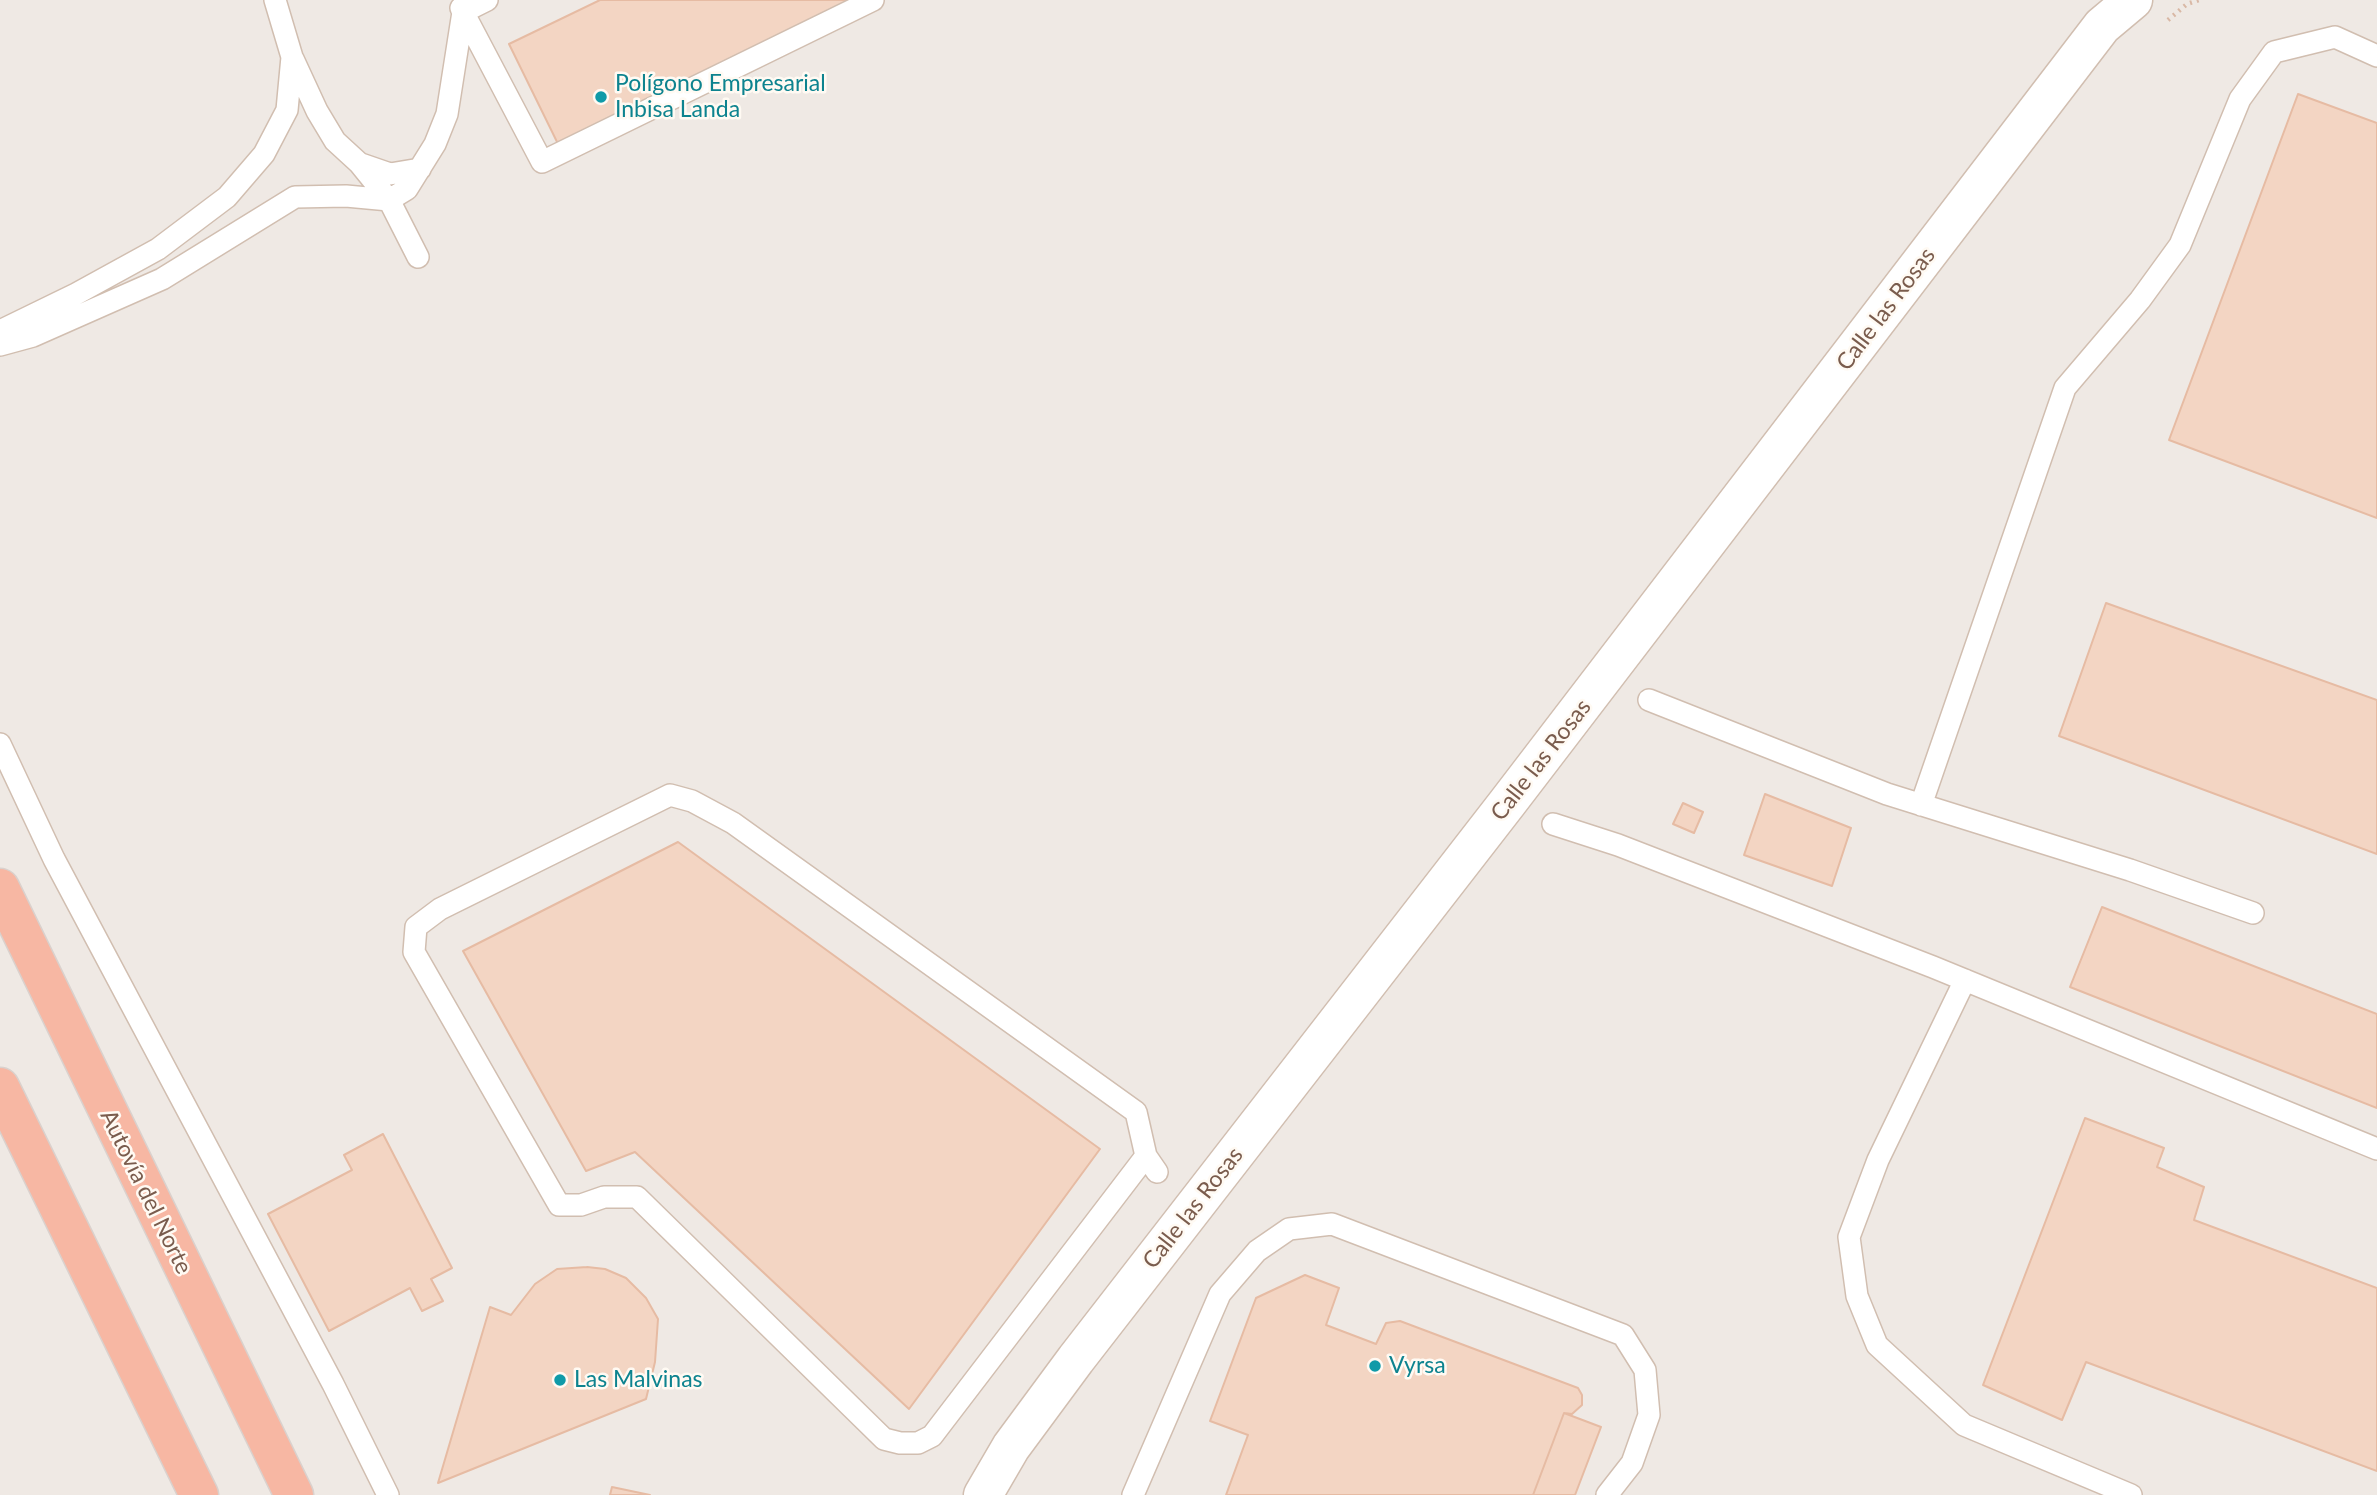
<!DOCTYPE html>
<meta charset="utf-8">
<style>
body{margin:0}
canvas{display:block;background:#fdf6ec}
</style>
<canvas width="2377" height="1495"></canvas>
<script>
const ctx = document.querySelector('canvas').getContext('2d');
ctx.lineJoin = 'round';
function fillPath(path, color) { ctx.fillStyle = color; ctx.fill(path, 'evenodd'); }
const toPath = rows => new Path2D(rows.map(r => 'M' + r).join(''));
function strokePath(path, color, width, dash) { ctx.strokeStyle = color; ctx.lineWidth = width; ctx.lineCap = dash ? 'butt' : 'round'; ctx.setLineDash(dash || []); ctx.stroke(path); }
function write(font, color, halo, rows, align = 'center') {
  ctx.font = font + ' Lato,sans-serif'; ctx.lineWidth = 5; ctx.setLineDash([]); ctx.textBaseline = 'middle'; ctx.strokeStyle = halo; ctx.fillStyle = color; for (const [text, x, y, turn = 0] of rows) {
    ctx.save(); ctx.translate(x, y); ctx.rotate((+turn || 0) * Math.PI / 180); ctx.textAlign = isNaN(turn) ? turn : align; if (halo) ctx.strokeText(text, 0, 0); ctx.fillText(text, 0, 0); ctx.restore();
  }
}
const industrial = toPath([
 [0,0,2377,0,2377,1495,0,1495]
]);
const building = toPath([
 [600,0,862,0,561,150,509,44,600,0],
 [2298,94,2377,123,2377,518,2169,440,2298,94],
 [2106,603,2377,700,2377,854,2059,736,2106,603],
 [1765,794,1851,828,1832,886,1744,855,1765,794],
 [1683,803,1703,812,1694,833,1673,824,1683,803],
 [678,842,1100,1149,909,1409,635,1152,586,1171,463,951,678,842],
 [2102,907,2377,1014,2377,1108,2070,987,2102,907],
 [2085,1118,2164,1148,2157,1167,2204,1187,2194,1220,2377,1288,2377,1471,2086,1362,2062,1420,1983,1385,2085,1118],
 [383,1134,452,1268,431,1279,443,1301,422,1311,410,1288,329,1331,268,1214,352,1170,344,1155,383,1134],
 [587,1267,605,1269,626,1278,646,1298,658,1319,655,1362,646,1399,438,1483,490,1307,511,1315,535,1284,557,1269,587,1267],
 [1305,1275,1339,1288,1326,1325,1376,1344,1386,1323,1400,1321,1578,1388,1582,1395,1582,1405,1572,1414,1564,1413,1533,1495,1226,1495,1248,1435,1210,1421,1256,1298,1305,1275],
 [1564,1413,1601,1427,1575,1495,1533,1495,1564,1413],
 [612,1487,650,1495,610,1495,612,1487]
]);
const path = toPath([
 [2168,20,2187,4,2199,0]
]);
const lane = toPath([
 [461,8,542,162,873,0],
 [463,12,487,0],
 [293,59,317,111,335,141,359,163,389,200,418,257],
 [361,164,390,174,420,169],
 [0,331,76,294,158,249,227,197,264,154,287,110,292,57,275,0],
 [0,345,33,336,162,279,295,197,346,196,389,200,407,189,435,144,447,114,463,12],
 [1649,700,1887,794,2130,870,2253,913],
 [0,744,54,859,333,1384,388,1495],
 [1921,805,2065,388,2140,300,2180,245,2240,99,2274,52,2335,37,2377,56],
 [1553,824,1618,845,1933,967,2377,1149],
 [1965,980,1878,1160,1849,1237,1857,1296,1877,1345,1964,1425,2131,1495],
 [1146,1156,932,1436,918,1443,900,1443,884,1439,637,1197,604,1197,581,1205,559,1205,414,952,416,927,440,909,670,795,692,801,733,823,1136,1112,1146,1156,1157,1172],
 [1133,1495,1220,1294,1257,1251,1289,1229,1332,1224,1623,1335,1645,1370,1649,1415,1632,1463,1607,1495]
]);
const street = toPath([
 [983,1495,1011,1447,1076,1359,1508,802,2102,26,2133,0]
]);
const highway = toPath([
 [0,888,294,1495],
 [0,1087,199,1495]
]);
const markers = [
 [601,97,7,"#0f9aa8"],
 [1375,1366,7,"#0f9aa8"],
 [560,1380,7,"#0f9aa8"]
];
const cultureNames = [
 ["Polígono Empresarial",615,84],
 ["Inbisa Landa",615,110],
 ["Vyrsa",1389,1366],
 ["Las Malvinas",574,1380]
];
const streetNames = [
 ["Calle las Rosas",1886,309,-53],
 ["Calle las Rosas",1541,760,-52],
 ["Autovía del Norte",146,1192,64],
 ["Calle las Rosas",1193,1208,-52]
];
fillPath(industrial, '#efe9e4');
fillPath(building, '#f3d5c3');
strokePath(building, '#e6bba3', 2);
strokePath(lane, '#d1beb0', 24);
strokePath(street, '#d1beb0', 41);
strokePath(highway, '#dad1cd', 41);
strokePath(path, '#d9b8a5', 4.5, [2, 5]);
strokePath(lane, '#fff', 21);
strokePath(street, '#fff', 38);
strokePath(highway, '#f7b7a3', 38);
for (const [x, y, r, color] of markers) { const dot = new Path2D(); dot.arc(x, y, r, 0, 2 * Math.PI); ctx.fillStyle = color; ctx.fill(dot); strokePath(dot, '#fffaf3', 2.5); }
write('23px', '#0d838f', '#fffaf3', cultureNames, 'left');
write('23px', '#7a5c4d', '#fffaf3', streetNames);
</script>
